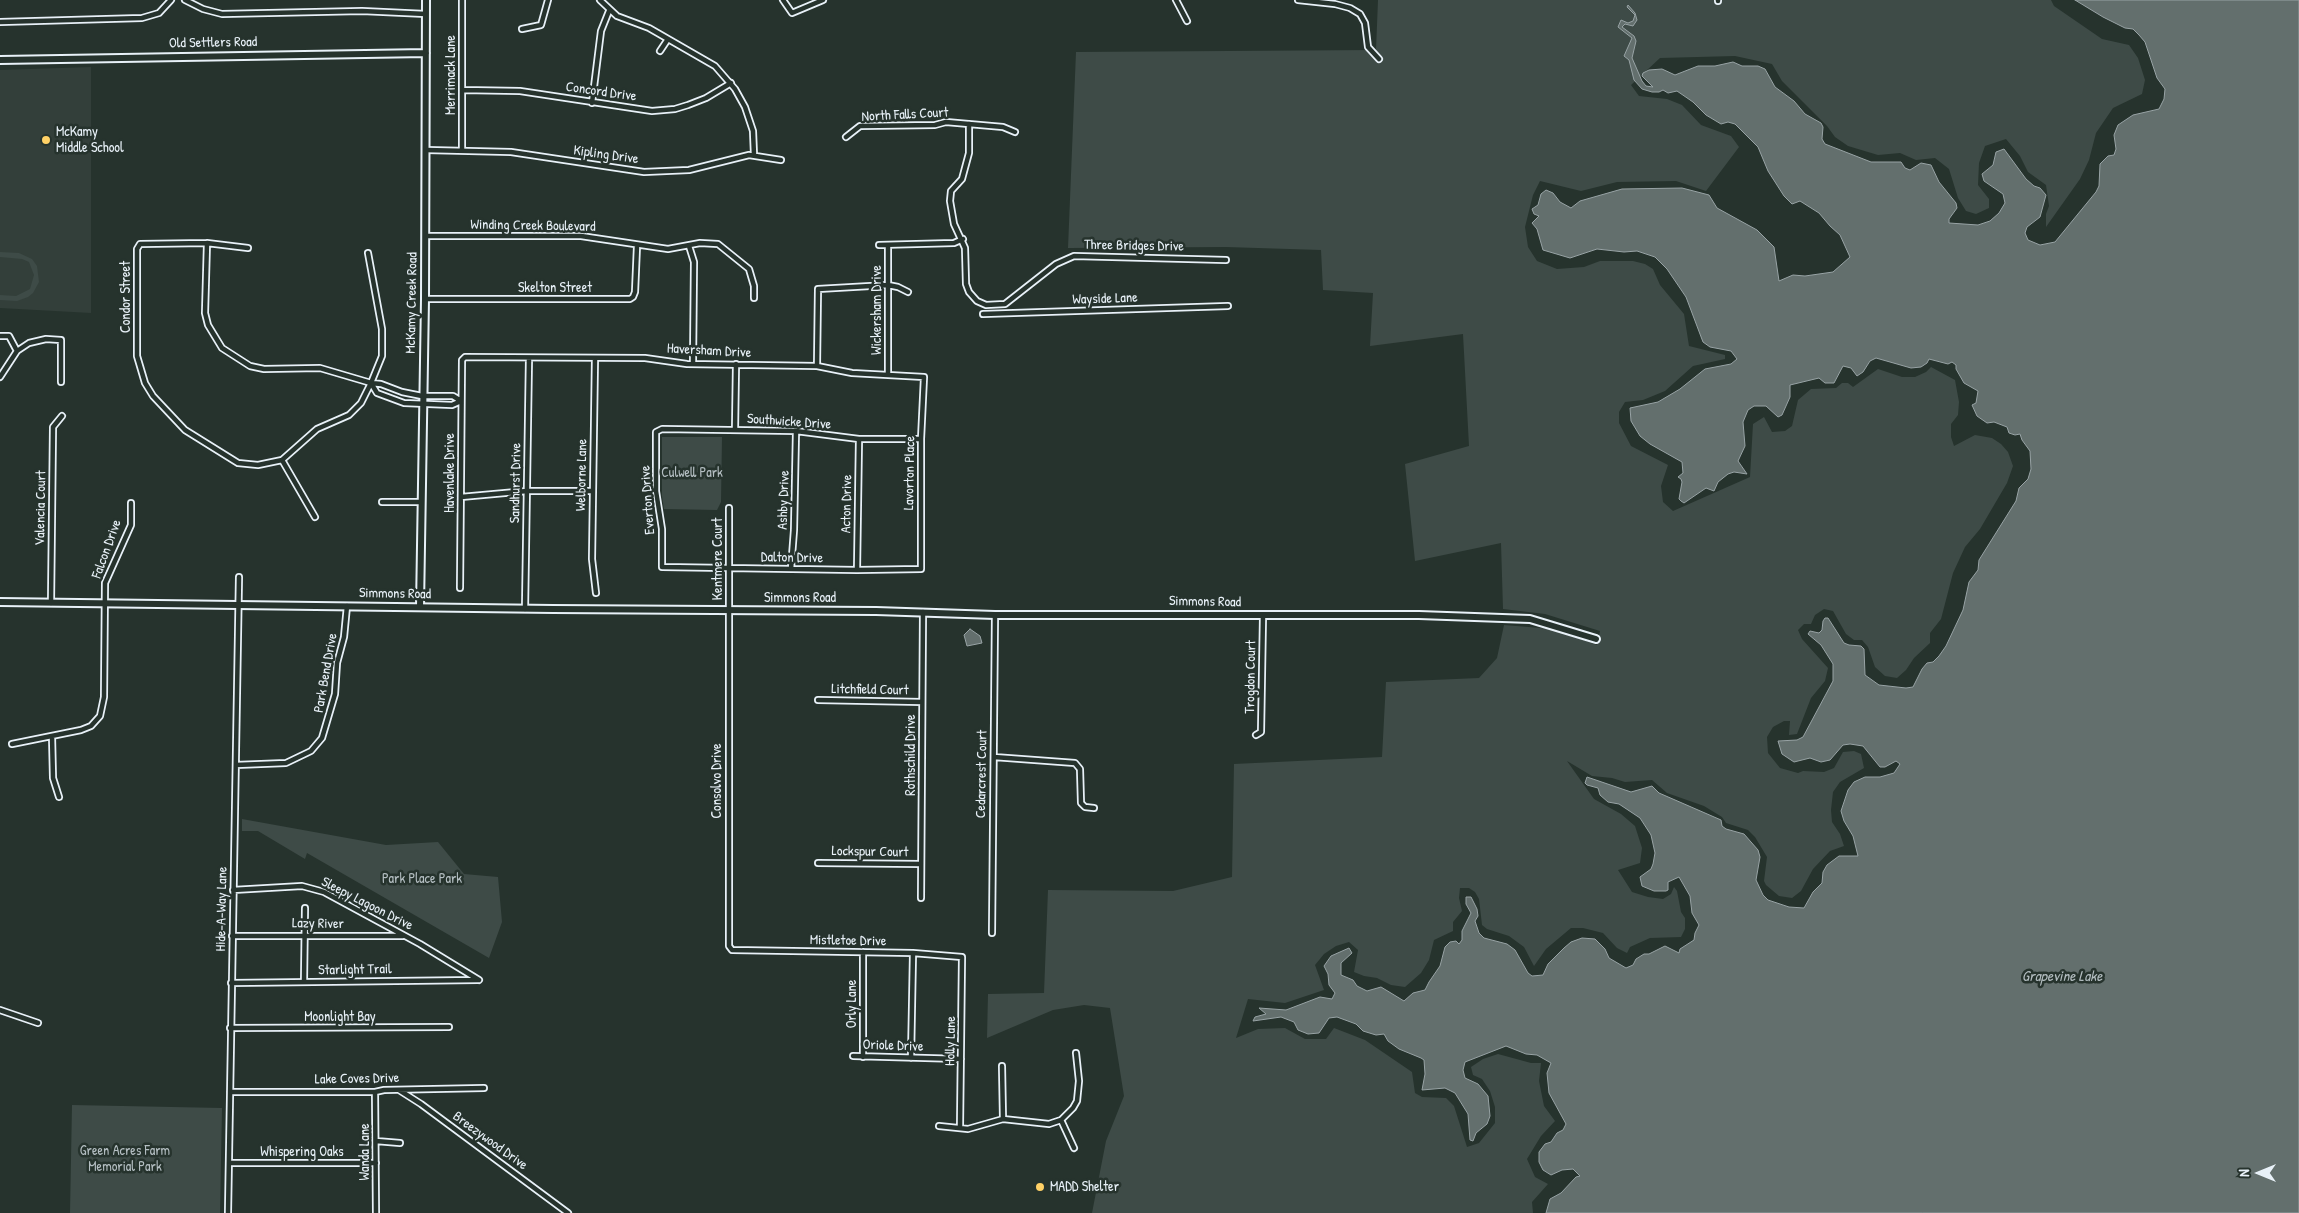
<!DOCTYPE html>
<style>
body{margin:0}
#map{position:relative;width:2299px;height:1213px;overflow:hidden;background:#26332d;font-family:"Patrick Hand",sans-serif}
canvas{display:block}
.north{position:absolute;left:2234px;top:1148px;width:50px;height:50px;-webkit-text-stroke:4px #26332d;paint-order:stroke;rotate:270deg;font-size:14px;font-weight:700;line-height:20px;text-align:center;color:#e8f1f8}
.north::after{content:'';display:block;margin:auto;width:18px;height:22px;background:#e8f1f8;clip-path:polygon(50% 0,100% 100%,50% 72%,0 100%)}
</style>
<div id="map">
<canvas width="2299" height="1213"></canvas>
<div class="north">N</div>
</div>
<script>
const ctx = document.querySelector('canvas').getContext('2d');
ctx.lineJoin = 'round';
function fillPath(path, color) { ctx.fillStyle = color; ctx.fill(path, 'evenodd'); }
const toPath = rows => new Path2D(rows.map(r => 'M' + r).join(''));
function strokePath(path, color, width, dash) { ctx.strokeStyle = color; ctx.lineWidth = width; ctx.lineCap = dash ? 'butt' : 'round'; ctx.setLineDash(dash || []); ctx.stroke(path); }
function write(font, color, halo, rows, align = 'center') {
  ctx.font = font + ' "Patrick Hand",sans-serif'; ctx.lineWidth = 5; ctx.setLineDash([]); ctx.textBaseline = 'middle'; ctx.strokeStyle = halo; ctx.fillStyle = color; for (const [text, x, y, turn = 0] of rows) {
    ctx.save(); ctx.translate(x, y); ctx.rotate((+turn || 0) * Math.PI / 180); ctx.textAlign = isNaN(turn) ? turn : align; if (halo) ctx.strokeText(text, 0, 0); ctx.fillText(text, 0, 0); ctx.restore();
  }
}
const built = toPath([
 [91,67,91,313,0,308,0,70]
]);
const green = toPath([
 [1378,0,2051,0,2054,6,2102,39,2129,45,2138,58,2145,80,2142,94,2113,108,2096,133,2089,160,2080,179,2046,227,2046,214,2049,206,2046,185,2028,172,2020,156,2006,139,1985,146,1979,163,1978,185,1989,199,1989,208,1976,214,1966,211,1958,198,1949,169,1935,158,1916,160,1900,153,1878,155,1848,146,1835,137,1827,126,1782,81,1772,64,1735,56,1660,58,1631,85,1639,96,1667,99,1682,105,1701,125,1731,136,1739,147,1706,191,1676,181,1617,182,1581,191,1540,181,1533,195,1525,227,1528,247,1537,261,1557,269,1584,267,1600,261,1633,261,1645,264,1653,269,1660,285,1684,314,1689,346,1725,355,1725,359,1693,366,1665,391,1643,400,1625,402,1619,412,1619,423,1631,446,1668,465,1661,486,1663,502,1673,511,1750,477,1753,424,1764,417,1772,432,1785,431,1792,426,1798,400,1811,389,1836,388,1842,383,1848,383,1853,387,1878,369,1902,377,1915,377,1926,372,1931,367,1955,380,1959,402,1958,415,1951,424,1951,437,1954,446,1975,435,1992,438,2001,444,2008,452,2013,466,2007,483,1980,529,1965,547,1953,573,1941,619,1930,633,1930,643,1914,658,1906,670,1897,678,1885,676,1875,667,1868,647,1862,640,1854,640,1846,634,1833,611,1824,609,1815,615,1811,624,1804,624,1798,630,1802,639,1828,668,1825,681,1811,698,1797,734,1789,735,1790,721,1784,721,1773,727,1767,737,1768,753,1780,768,1798,773,1803,771,1824,772,1834,768,1843,752,1854,751,1861,754,1864,768,1840,782,1833,792,1831,810,1832,822,1840,834,1844,846,1830,851,1813,869,1801,891,1792,898,1779,896,1766,885,1764,881,1767,857,1755,837,1748,830,1726,823,1722,817,1704,806,1667,793,1652,780,1625,782,1612,778,1592,776,1567,761,1594,799,1621,814,1635,826,1642,848,1640,863,1618,870,1632,892,1648,897,1663,899,1671,894,1674,887,1677,891,1681,912,1685,918,1685,929,1681,937,1650,938,1630,947,1627,953,1617,948,1603,933,1583,928,1571,928,1546,949,1534,966,1524,947,1509,936,1487,929,1482,925,1479,899,1475,892,1469,888,1460,888,1459,898,1462,911,1453,922,1453,931,1434,940,1429,960,1421,973,1405,987,1391,985,1377,978,1364,976,1354,972,1358,950,1349,942,1336,946,1324,954,1315,965,1324,990,1285,1003,1248,999,1236,1038,1258,1029,1285,1028,1305,1039,1326,1039,1334,1028,1365,1040,1412,1072,1415,1093,1422,1097,1446,1098,1454,1106,1467,1147,1479,1143,1495,1123,1495,1107,1490,1091,1482,1079,1473,1075,1471,1067,1483,1059,1498,1054,1531,1063,1541,1063,1539,1081,1544,1106,1555,1121,1541,1136,1527,1159,1535,1177,1548,1184,1532,1202,1533,1213,1092,1213,1106,1141,1124,1096,1110,1008,1084,1005,1053,1010,987,1038,988,994,1044,993,1048,890,1173,891,1232,877,1234,764,1382,757,1386,682,1479,678,1497,658,1504,625,1553,629,1597,645,1600,631,1545,614,1503,609,1501,543,1415,561,1405,464,1469,446,1463,334,1370,346,1373,293,1323,290,1321,250,1226,247,1068,248,1076,52,1376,50],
 [0,252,19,253,32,259,37,266,39,282,33,293,28,297,17,301,0,300,0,295,16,296,30,289,34,275,29,262,22,259,0,257],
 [662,437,722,437,721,502,717,510,664,509,662,496],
 [242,819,386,845,438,842,464,874,498,877,502,922,489,958,307,853,305,859,258,831,242,831],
 [72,1105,222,1108,220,1213,70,1213]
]);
const water = toPath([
 [2075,0,2299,0,2299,1213,1546,1213,1550,1199,1561,1193,1576,1177,1580,1176,1573,1169,1562,1170,1551,1175,1543,1170,1539,1162,1539,1152,1545,1144,1551,1142,1557,1133,1563,1130,1566,1124,1549,1093,1547,1073,1551,1063,1537,1055,1526,1054,1506,1046,1465,1062,1463,1070,1465,1078,1478,1084,1488,1096,1490,1116,1487,1124,1476,1133,1473,1141,1470,1140,1468,1114,1455,1093,1445,1088,1422,1090,1425,1074,1424,1060,1421,1058,1399,1049,1388,1041,1384,1034,1376,1035,1363,1031,1356,1024,1337,1017,1329,1018,1319,1033,1308,1034,1298,1030,1294,1022,1281,1017,1253,1021,1255,1017,1266,1014,1259,1008,1286,1010,1320,997,1332,999,1335,993,1329,985,1328,974,1324,966,1331,956,1349,948,1352,953,1341,963,1341,975,1353,980,1357,986,1367,991,1381,987,1404,1001,1413,993,1425,990,1429,982,1440,966,1445,947,1450,942,1456,941,1459,944,1462,940,1462,931,1471,913,1466,904,1466,897,1471,897,1477,909,1478,916,1475,921,1479,933,1484,938,1507,944,1515,950,1528,973,1532,976,1543,975,1548,964,1564,948,1571,942,1582,938,1595,939,1605,949,1609,958,1626,968,1633,965,1636,959,1644,954,1649,954,1665,946,1679,953,1680,949,1694,940,1695,933,1699,925,1692,913,1690,896,1679,877,1668,882,1668,890,1666,891,1654,891,1642,886,1640,877,1651,869,1653,864,1655,853,1651,835,1640,818,1619,804,1608,802,1600,795,1598,788,1587,785,1585,783,1587,777,1631,792,1652,786,1659,793,1721,820,1722,826,1726,829,1744,834,1758,850,1760,857,1756,880,1763,895,1768,900,1789,907,1804,908,1813,892,1822,883,1823,872,1827,865,1839,856,1858,856,1853,836,1844,821,1841,811,1848,790,1854,782,1865,777,1880,777,1894,773,1900,764,1896,761,1885,767,1880,767,1863,746,1850,744,1843,745,1830,760,1821,762,1810,758,1794,762,1782,754,1778,741,1797,740,1803,737,1833,681,1833,664,1821,645,1808,634,1810,631,1819,633,1822,630,1823,621,1825,618,1828,618,1844,643,1849,645,1861,646,1864,649,1865,675,1879,685,1906,688,1913,687,1922,669,1927,663,1933,662,1939,656,1946,646,1963,610,1969,582,1978,570,1979,560,2016,501,2019,488,2028,479,2031,469,2030,451,2022,440,2020,434,2015,435,2009,433,2007,427,1994,422,1987,423,1977,416,1972,405,1976,403,1978,391,1964,383,1956,369,1956,365,1952,362,1948,364,1929,359,1927,363,1921,367,1911,368,1876,358,1870,361,1863,372,1857,376,1851,368,1843,366,1834,383,1825,383,1819,378,1790,385,1790,397,1782,415,1778,417,1766,406,1754,406,1748,410,1743,422,1745,446,1738,461,1747,474,1734,472,1728,474,1718,482,1714,491,1706,488,1684,503,1681,501,1679,499,1682,482,1681,479,1678,477,1683,473,1682,462,1650,444,1640,436,1631,421,1630,408,1658,402,1680,389,1705,369,1731,364,1737,359,1731,351,1710,347,1703,342,1686,297,1667,269,1655,257,1637,251,1624,252,1597,249,1570,258,1543,250,1537,229,1532,223,1539,216,1534,214,1532,209,1538,205,1541,194,1546,190,1553,193,1560,202,1571,208,1580,201,1622,189,1682,188,1709,195,1717,208,1757,230,1774,247,1779,281,1793,275,1805,276,1833,272,1850,257,1840,235,1830,226,1819,213,1800,201,1792,204,1784,196,1768,171,1758,147,1735,124,1728,122,1721,124,1706,115,1693,102,1677,91,1668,93,1663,90,1659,92,1652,92,1642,89,1634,80,1629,60,1624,56,1632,38,1618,27,1621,20,1628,23,1633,21,1635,15,1627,7,1628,5,1635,13,1637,20,1633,26,1625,24,1622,27,1634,36,1636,41,1632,58,1642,81,1646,86,1653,87,1642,76,1643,73,1649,70,1662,69,1675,75,1698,66,1715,66,1733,62,1742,66,1758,66,1765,69,1775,87,1794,101,1805,114,1821,123,1823,127,1822,139,1825,144,1871,162,1901,162,1905,168,1910,170,1921,163,1931,165,1939,182,1956,203,1957,208,1949,219,1949,223,1978,225,1990,221,1999,213,2005,203,2003,194,1984,181,1982,174,1993,165,1996,152,2004,149,2026,179,2034,186,2040,188,2046,195,2040,217,2027,227,2025,233,2028,240,2040,245,2055,242,2096,192,2099,186,2100,164,2108,156,2114,155,2116,149,2114,135,2118,125,2133,115,2159,109,2164,99,2165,89,2157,78,2145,42,2139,35,2133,29,2125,28,2103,17,2075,0],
 [970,629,980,636,982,643,967,646,964,635,970,629]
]);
const street = toPath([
 [185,0,203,9,222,14,362,11,426,14],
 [600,0,617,16,649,28,715,66,735,89,745,107,753,131,754,155],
 [783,0,792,13,823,0],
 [1176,0,1187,21],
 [1298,0,1335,4,1350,8,1360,14,1365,23,1368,47,1379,59],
 [1718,1,1718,0],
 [0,22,142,18,159,13,171,0],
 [522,29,541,25,548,0],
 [660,51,668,39],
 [462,90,520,91,652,111,675,109,688,105,706,98,731,83],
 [592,103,601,31,609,11],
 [969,124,969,153,962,179,951,191,950,201,954,224,965,248,966,284,969,292,977,301,986,305,1005,304,1056,264,1074,256,1226,260],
 [846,137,860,126,935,125,946,122,1003,127,1015,132],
 [426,150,511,152,644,172,689,170,749,155,781,160],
 [462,150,462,0],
 [426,236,581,236,668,249,700,243,718,244,749,269,754,286,754,298],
 [207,243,205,313,208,325,222,348,250,366,264,369,320,368,371,383,381,384,402,392,422,396,453,396,461,401],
 [879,245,954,243,963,239],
 [689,246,694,262,693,364],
 [248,248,207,243,140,244,137,249,137,356,145,383,153,396,185,430,238,463,258,465,282,460,317,429,349,415,361,403,371,383,382,356,382,329,368,253],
 [425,299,630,299,633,297,635,292,637,246],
 [983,314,1228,306],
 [0,336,9,336,17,351],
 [595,358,592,559,596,593],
 [817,366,818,289,888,285,898,287,908,292],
 [888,375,888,245],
 [0,377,17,351,29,343,46,339,61,340,61,382],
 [371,383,377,393,404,403,452,405,461,401],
 [735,430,736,364],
 [282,460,315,517],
 [461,497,527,491,593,491],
 [382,502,421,502],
 [729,508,729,946,732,950,913,953,962,957,960,1127],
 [791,569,794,530,796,431],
 [857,570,859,439],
 [460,588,462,360,465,357,645,358,687,364,817,366,852,373,924,377,921,439,921,569,857,570,662,567,662,529,656,491,656,432,662,429,796,431,859,439,921,439],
 [51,603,53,427,62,416],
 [525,609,529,358],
 [818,700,922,702],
 [1256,735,1261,732,1263,616],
 [52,736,53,778,59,797],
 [12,744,81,730,91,726,100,716,104,697,105,583,131,525,131,503],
 [994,757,1075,763,1080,769,1081,803,1085,807,1094,808],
 [236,765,286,763,311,751,322,738,335,694,337,663,344,637,347,606],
 [818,863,921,864],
 [233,890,302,886,324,892,420,944,479,980],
 [921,898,923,612],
 [992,933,995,615],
 [232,936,403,936],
 [304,982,305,908],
 [231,983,478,980],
 [0,1010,38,1023],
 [230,1028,449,1027],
 [853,1056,961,1059],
 [863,1057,863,952],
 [911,1058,913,953],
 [1002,1066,1003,1119],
 [399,1090,421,1104,568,1213],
 [230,1092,375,1092,384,1090,484,1088],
 [375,1092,376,1213],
 [1061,1120,1074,1148],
 [939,1126,968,1129,1003,1119,1049,1124,1061,1120,1073,1108,1077,1101,1079,1081,1076,1053],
 [376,1141,400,1143],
 [229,1163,376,1163],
 [228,1213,239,577]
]);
const secondary = toPath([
 [0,60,426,53],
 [0,602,553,609,876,611,995,615,1419,615,1530,619,1596,639],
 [420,607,425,299,426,0]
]);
const markers = [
 [46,140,5,"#ffd166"],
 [1040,1187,5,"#ffd166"]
];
const streetNames = [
 ["Old Settlers Road",213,43,-1],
 ["Merrimack Lane",451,75,-90],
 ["Concord Drive",601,92,8],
 ["North Falls Court",905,115,-3],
 ["Kipling Drive",606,155,8],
 ["Winding Creek Boulevard",533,226,1],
 ["Three Bridges Drive",1134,246,1],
 ["Skelton Street",555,288],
 ["Condor Street",126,297,-90],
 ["Wayside Lane",1105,299,-2],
 ["McKamy Creek Road",412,303,-89],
 ["Wickersham Drive",877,310,-90],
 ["Haversham Drive",709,351,3],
 ["Southwicke Drive",789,422,4],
 ["Havenlake Drive",450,473,-90],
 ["Lavorton Place",910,473,-89],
 ["Welborne Lane",582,475,-89],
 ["Sandhurst Drive",516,483,-89],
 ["Everton Drive",648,500,-94],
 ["Ashby Drive",784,500,-88],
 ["Acton Drive",847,504,-89],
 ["Valencia Court",41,508,-89],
 ["Falcon Drive",107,549,-70],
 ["Dalton Drive",792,558,1],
 ["Kentmere Court",718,559,-90],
 ["Simmons Road",395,594,1],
 ["Simmons Road",800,598],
 ["Simmons Road",1205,602,1],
 ["Park Bend Drive",326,673,-80],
 ["Trogdon Court",1251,677,-89],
 ["Litchfield Court",870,690,1],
 ["Rothschild Drive",911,755,-90],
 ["Cedarcrest Court",982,774,-89],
 ["Consolvo Drive",717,781,-90],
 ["Lockspur Court",870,852,1],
 ["Sleepy Lagoon Drive",367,904,27],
 ["Hide-A-Way Lane",222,909,-89],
 ["Lazy River",318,924,1],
 ["Mistletoe Drive",848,941,1],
 ["Starlight Trail",355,970,-1],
 ["Orly Lane",852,1004,-90],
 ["Moonlight Bay",340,1017],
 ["Holly Lane",951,1041,-89],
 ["Oriole Drive",893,1046,2],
 ["Lake Coves Drive",357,1079,-1],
 ["Breezywood Drive",490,1141,36],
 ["Whispering Oaks",302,1152],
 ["Wanda Lane",365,1152,-90]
];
const poiNames = [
 ["McKamy",56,132],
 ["Middle School",56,148],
 ["MADD Shelter",1050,1187]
];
const parkNames = [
 ["Culwell Park",692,473],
 ["Park Place Park",422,879],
 ["Green Acres Farm",125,1151],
 ["Memorial Park",125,1167]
];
const waterNames = [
 ["Grapevine Lake",2062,977]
];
fillPath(built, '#333f3a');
fillPath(green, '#3e4b47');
fillPath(water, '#636f6d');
strokePath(water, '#98a3a5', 1);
strokePath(street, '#e8f1f8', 8);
strokePath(secondary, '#e8f1f8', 10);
strokePath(street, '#26332d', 4.5);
strokePath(secondary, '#26332d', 6);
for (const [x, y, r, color] of markers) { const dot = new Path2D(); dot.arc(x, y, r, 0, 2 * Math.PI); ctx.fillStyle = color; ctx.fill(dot); strokePath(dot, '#26332d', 2); }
write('14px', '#e8f1f8', '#26332d', streetNames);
write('14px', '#e8f1f8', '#26332d', poiNames, 'left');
write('14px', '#b5bfc3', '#26332d', parkNames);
write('italic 15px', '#b3bdc0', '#26332d', waterNames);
</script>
